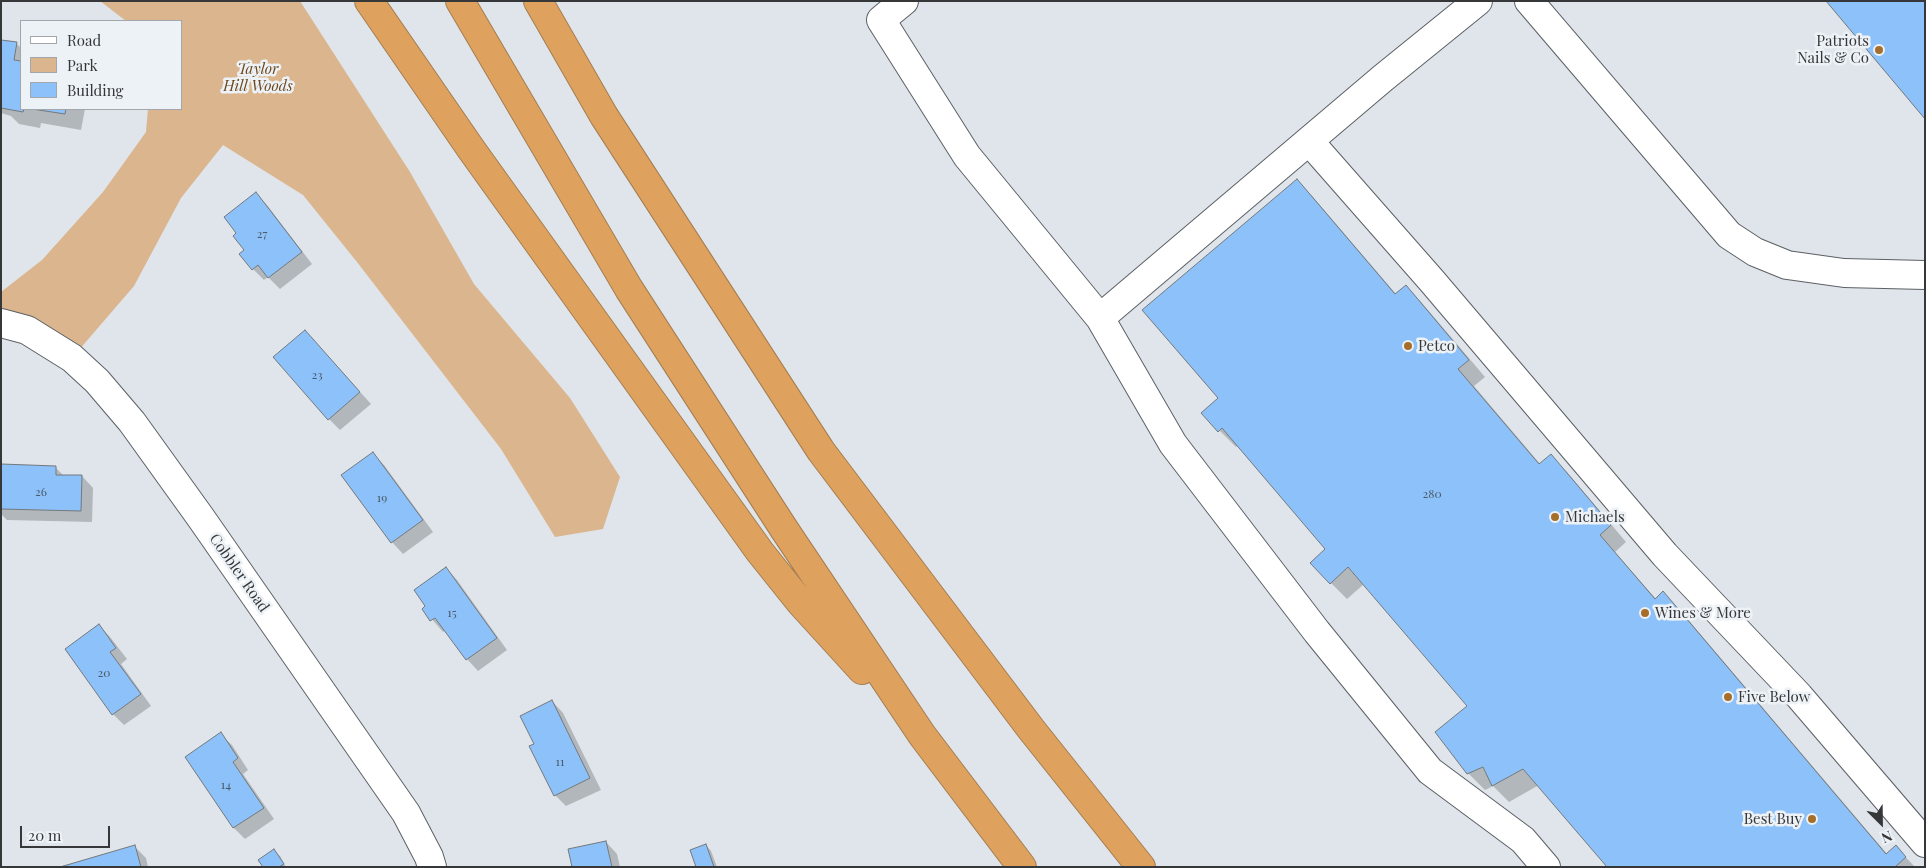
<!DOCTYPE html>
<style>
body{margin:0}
#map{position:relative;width:1926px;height:868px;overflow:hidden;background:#dfe5ea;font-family:"Playfair Display",serif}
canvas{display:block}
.frame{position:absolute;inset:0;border:2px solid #353739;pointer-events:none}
.legend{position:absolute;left:20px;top:20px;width:162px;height:90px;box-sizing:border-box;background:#edf2f7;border:1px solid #a3a7ab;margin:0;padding:6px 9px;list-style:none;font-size:15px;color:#353739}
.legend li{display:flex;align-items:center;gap:10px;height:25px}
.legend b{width:25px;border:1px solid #a3a7ab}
.north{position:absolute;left:1856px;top:798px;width:50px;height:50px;-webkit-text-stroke:4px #edf2f7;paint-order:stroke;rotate:157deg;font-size:14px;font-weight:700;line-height:20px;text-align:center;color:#353739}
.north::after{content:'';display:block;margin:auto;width:18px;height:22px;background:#353739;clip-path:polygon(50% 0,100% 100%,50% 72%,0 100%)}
.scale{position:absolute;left:20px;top:826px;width:90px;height:22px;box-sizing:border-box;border:2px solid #353739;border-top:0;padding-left:6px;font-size:15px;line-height:18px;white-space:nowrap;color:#353739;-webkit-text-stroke:4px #edf2f7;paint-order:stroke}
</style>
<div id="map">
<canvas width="1926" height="868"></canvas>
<div class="frame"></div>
<ul class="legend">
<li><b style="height:6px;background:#fff"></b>Road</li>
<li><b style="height:14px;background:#dbb58d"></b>Park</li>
<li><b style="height:14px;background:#8dc1fa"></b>Building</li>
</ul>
<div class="north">N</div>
<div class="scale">20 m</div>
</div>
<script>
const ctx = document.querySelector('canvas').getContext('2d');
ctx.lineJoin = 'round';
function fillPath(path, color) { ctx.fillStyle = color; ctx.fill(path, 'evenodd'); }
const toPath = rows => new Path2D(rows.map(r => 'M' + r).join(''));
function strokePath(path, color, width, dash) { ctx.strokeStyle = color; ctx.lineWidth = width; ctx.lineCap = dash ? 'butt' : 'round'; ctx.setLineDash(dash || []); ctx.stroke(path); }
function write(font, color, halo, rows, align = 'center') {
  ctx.font = font + ' "Playfair Display",serif'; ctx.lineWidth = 5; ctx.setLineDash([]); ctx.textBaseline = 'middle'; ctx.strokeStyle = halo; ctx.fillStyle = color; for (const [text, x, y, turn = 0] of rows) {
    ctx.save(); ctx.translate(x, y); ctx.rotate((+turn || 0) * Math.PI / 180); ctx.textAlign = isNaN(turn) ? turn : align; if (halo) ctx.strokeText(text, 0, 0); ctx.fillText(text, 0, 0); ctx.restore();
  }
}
const green = toPath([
 [100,1,300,1,410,172,474,284,570,398,620,477,603,529,555,537,501,449,357,262,303,195,223,145,181,198,134,286,72,358,1,323,1,292,42,260,103,192,146,132,148,109,181,109,181,21,126,21]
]);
const shadow = toPath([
 [1,41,17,44,21,48,21,109,85,109,81,130,41,123,40,128,19,124,11,116,1,113],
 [1297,180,1313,197,1396,294,1406,286,1422,303,1485,377,1474,386,1541,465,1551,456,1567,472,1626,542,1615,552,1656,599,1663,593,1680,610,1888,855,1896,847,1915,867,1609,867,1539,785,1509,802,1493,786,1485,790,1468,773,1468,706,1364,584,1347,599,1331,583,1327,550,1238,445,1236,447,1203,414,1220,398],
 [256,194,267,205,312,264,280,289,268,277,264,280,253,269,238,233],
 [305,331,371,404,340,430,329,419],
 [373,454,384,465,433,532,403,554,392,542],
 [1,466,55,467,64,476,82,476,93,488,92,522,7,520,1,514],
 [446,568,457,580,507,650,478,671,467,659,445,630,443,632,423,609],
 [99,625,110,637,127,659,121,664,151,706,124,725,113,714],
 [552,701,563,713,601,790,566,806,555,795],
 [220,734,232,745,248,770,243,774,274,819,245,839,234,828,186,757],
 [606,842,617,854,620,867,573,867],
 [706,845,711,851,717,867,697,867],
 [134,846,146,858,148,867,65,867],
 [274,851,280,856,286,867,265,867]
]);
const building = toPath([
 [1826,1,1925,1,1925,119,1826,1],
 [1,40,17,42,14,60,21,61,21,109,24,109,23,112,1,108,1,40],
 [32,109,66,109,65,114,32,109],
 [1297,179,1395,294,1406,285,1469,360,1458,369,1539,464,1551,454,1611,525,1600,535,1655,599,1663,591,1886,854,1896,845,1906,857,1895,867,1607,867,1523,769,1492,786,1483,767,1467,774,1435,732,1467,706,1348,567,1330,584,1310,563,1325,549,1222,428,1218,432,1201,413,1218,398,1142,310,1297,179],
 [256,192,302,252,268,278,258,265,252,270,239,254,244,250,233,236,236,233,224,217,256,192],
 [305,330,360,392,328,420,273,357,305,330],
 [373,452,423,520,391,543,341,475,373,452],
 [1,464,56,466,56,475,82,475,81,511,1,509,1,464],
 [446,567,497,638,466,660,435,618,430,621,422,609,425,606,414,590,446,567],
 [99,624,116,648,110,652,141,694,112,715,65,649,99,624],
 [552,700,590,778,554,796,529,746,534,744,520,716,552,700],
 [221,732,238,758,233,762,264,808,233,828,185,757,221,732],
 [606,841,612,867,572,867,568,849,606,841],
 [706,844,714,867,696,867,690,850,706,844],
 [135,845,141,867,60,867,135,845],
 [274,849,284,864,279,867,263,867,258,860,274,849]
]);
const minor = toPath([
 [904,1,881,20,967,156,1100,318],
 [1478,1,1383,78,1100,318,1173,444,1317,632,1430,771,1523,840,1546,867],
 [1529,1,1729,235,1755,252,1787,265,1844,273,1925,275],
 [1309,141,1432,281,1665,555,1799,696,1925,843],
 [1,323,27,330,72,358,97,381,132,422,201,518,406,813,429,857,432,867]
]);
const highway = toPath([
 [369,1,471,149,760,552,800,602,862,670],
 [460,1,629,289,784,529,922,735,1022,867],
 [538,1,604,116,821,451,1031,729,1141,867]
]);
const markers = [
 [1879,50,5,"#a66e2b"],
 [1408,346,5,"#a66e2b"],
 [1555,517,5,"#a66e2b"],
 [1645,613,5,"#a66e2b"],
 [1728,697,5,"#a66e2b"],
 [1812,819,5,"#a66e2b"]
];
const numberNames = [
 ["27",262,234],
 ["23",317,375],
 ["26",41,492],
 ["280",1432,494],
 ["19",382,498],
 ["15",452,613],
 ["20",104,673],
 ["11",560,762],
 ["14",226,785]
];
const poiNames = [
 ["Patriots",1869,41,"right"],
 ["Nails & Co",1869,58,"right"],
 ["Petco",1418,346],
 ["Michaels",1565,517],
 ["Wines & More",1655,613],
 ["Five Below",1738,697],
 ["Best Buy",1802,819,"right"]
];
const parkNames = [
 ["Taylor",258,69],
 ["Hill Woods",258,86]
];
const streetNames = [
 ["Cobbler Road",239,573,55]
];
fillPath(green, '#dbb58d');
fillPath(shadow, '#0003');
fillPath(building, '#8dc1fa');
strokePath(building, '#73787c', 1);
strokePath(minor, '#5c6065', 30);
strokePath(highway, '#a47d51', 30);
strokePath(minor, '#fff', 28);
strokePath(highway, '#dfa25e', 28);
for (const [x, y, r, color] of markers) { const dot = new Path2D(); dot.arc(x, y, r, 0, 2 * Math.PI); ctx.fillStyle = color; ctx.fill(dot); strokePath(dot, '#edf2f7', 2); }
write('12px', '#4b5a69', null, numberNames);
write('15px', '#353739', '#edf2f7', poiNames, 'left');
write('italic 15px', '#6d481d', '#edf2f7', parkNames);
write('15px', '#353739', '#edf2f7', streetNames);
</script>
